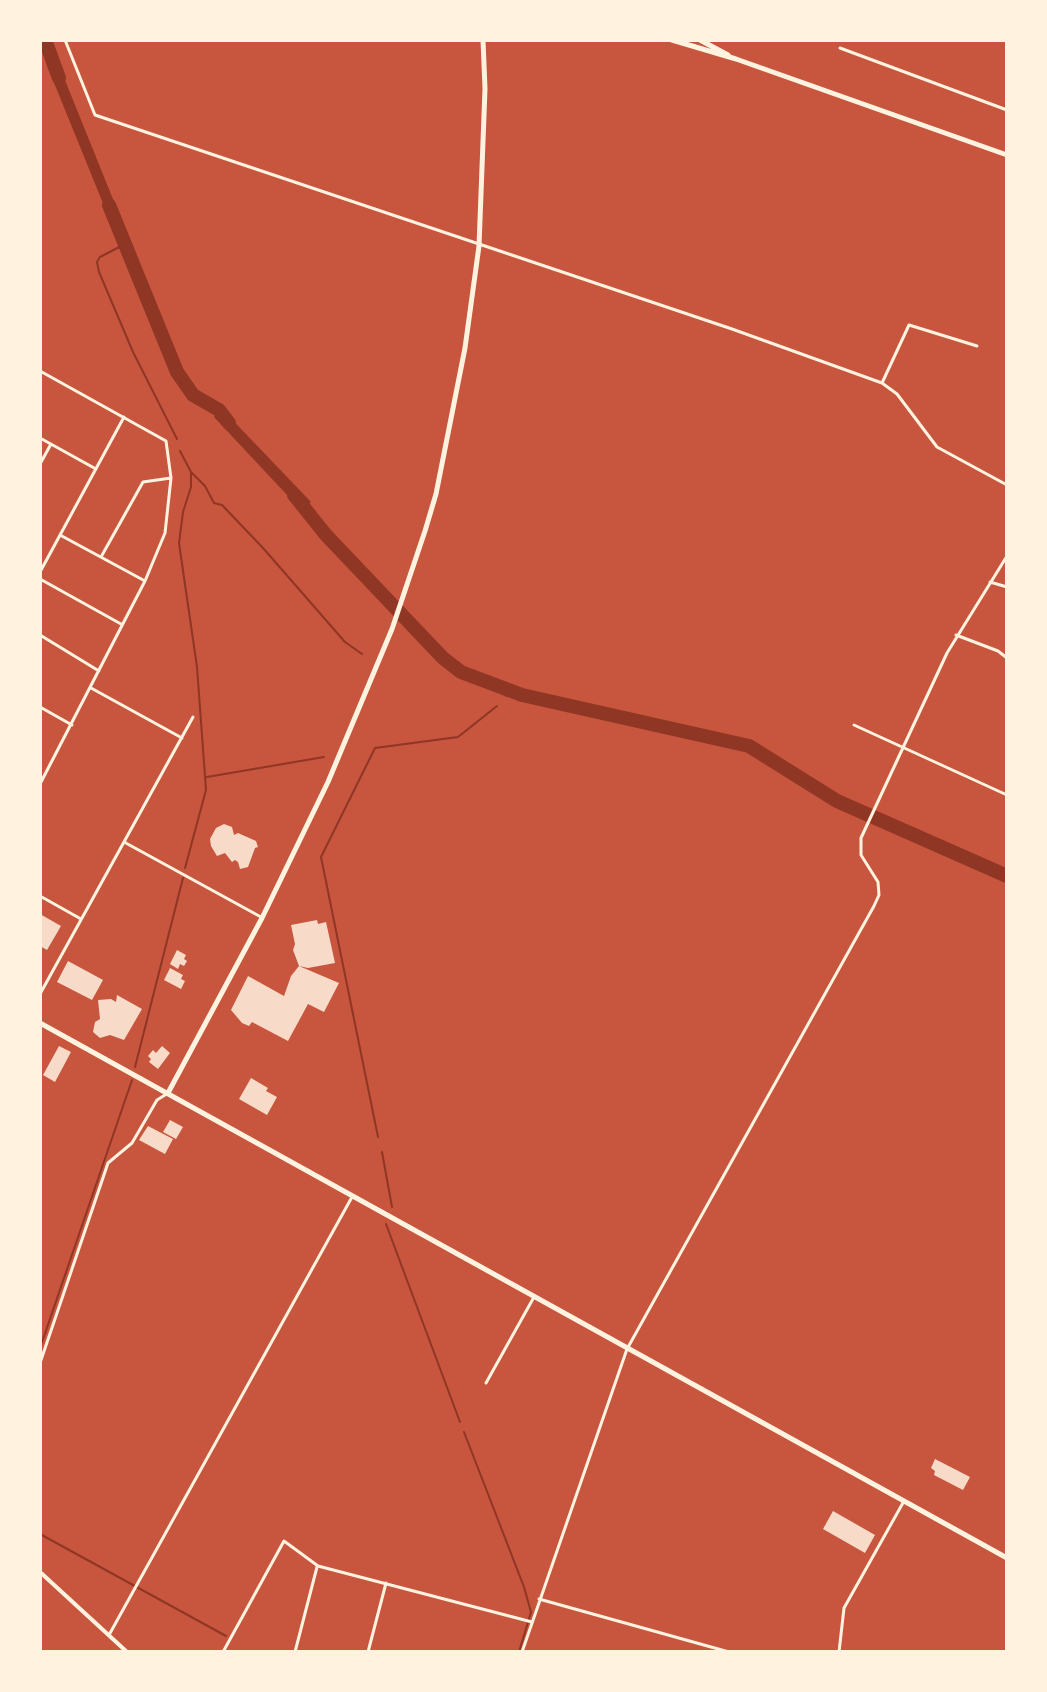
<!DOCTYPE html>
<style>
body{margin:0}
#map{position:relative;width:1047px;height:1692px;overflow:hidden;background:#c8553d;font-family:Overpass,sans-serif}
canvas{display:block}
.frame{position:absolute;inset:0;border:42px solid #fff3e0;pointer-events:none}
</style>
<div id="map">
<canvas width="1047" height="1692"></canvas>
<div class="frame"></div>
</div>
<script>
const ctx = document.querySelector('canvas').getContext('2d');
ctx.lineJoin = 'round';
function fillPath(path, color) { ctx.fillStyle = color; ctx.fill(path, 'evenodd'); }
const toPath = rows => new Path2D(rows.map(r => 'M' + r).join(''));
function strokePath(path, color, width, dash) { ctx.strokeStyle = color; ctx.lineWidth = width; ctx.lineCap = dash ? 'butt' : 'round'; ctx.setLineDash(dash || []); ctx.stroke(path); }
const water = toPath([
 [56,58,121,219,111,223,48,68,46,62],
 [221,408,311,502,303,512,214,417]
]);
const stream = toPath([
 [125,244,100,257,97,262,99,272,133,352,177,439],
 [180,451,191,472,205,486,214,503,222,505,263,548,345,642,362,654],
 [506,696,512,692],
 [207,777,324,757],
 [185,868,206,790,197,667,179,543,183,512,191,487,191,472],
 [135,1067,183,878],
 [378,1137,321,857,375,748,458,737,497,706],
 [382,1152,392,1207],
 [386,1224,460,1422],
 [40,1348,132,1080],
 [464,1432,524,1587,531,1612,519,1652],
 [40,1534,226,1636]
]);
const river = toPath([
 [45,40,59,78],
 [109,205,177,372,193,395,219,410,229,423],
 [294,495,326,535,443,658,461,672,522,695,749,746,837,801,1007,876]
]);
const building = toPath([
 [224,824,232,827,234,835,238,833,256,841,258,847,255,848,248,867,240,869,238,862,235,860,232,862,225,853,217,856,211,846,210,839,216,828],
 [40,914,61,926,47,950,40,946],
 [317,920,318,924,326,922,335,963,308,968,299,966,339,983,324,1012,308,1004,288,1041,252,1022,249,1026,242,1023,231,1010,248,976,284,996,291,976,299,966,293,950,295,944,291,925],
 [177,950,186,955,184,959,187,961,184,966,180,964,178,969,170,964],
 [68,961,103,980,92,1000,57,982],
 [170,968,183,975,181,979,185,981,181,989,164,980],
 [117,995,142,1009,124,1040,110,1035,100,1038,93,1032,95,1022,100,1019,98,1000,111,999,116,1002],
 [59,1046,71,1052,55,1082,43,1075],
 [162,1046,170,1053,158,1069,149,1062,151,1059,148,1056,153,1050,156,1053],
 [251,1078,268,1088,266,1091,277,1097,267,1115,239,1099],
 [170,1120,183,1127,176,1139,163,1132],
 [148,1126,173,1139,165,1154,139,1140],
 [935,1459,970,1477,963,1490,934,1475,935,1471,931,1468],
 [833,1511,875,1535,865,1553,823,1529]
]);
const minor = toPath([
 [65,40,95,115,732,329,882,383,897,394,937,447,1007,485],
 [840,48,1007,110],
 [40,371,166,441,171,478,165,533,145,581,40,784],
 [882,383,909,325,977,346],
 [40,438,96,469],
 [40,464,51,444],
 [60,535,145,581],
 [101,557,143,482,171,478],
 [40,572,124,417],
 [40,579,121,624],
 [990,582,1007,587],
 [40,635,99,671],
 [956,635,998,651,1007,658],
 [91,688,182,738],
 [40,707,72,725],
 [854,725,1007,795],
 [124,842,261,917],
 [40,896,81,919],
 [40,994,193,717],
 [40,1363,108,1163,132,1143,157,1100,165,1095],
 [486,1383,534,1297],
 [539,1599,729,1652],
 [109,1635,352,1197],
 [223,1652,284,1541,318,1566,532,1622],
 [295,1652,317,1567],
 [368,1652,386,1583],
 [522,1652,627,1349,874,906,879,895,878,882,861,855,861,838,947,653,1007,556],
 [839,1652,844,1608,904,1501]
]);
const tertiary = toPath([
 [40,1572,127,1652]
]);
const secondary = toPath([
 [40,1023,1007,1558],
 [168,1093,262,918,328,782,392,629,425,531,436,494,465,348,479,246,485,89,483,40]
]);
const trunk = toPath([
 [672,40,736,59,1007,155],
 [700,40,728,55]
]);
fillPath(water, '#8f3625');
strokePath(stream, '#8f3625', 2);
strokePath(river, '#8f3625', 14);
fillPath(building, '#f7dbc8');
strokePath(minor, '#fff3e0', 3);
strokePath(tertiary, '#fff3e0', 4);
strokePath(secondary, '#fff3e0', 5);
strokePath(trunk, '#fff3e0', 5);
</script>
